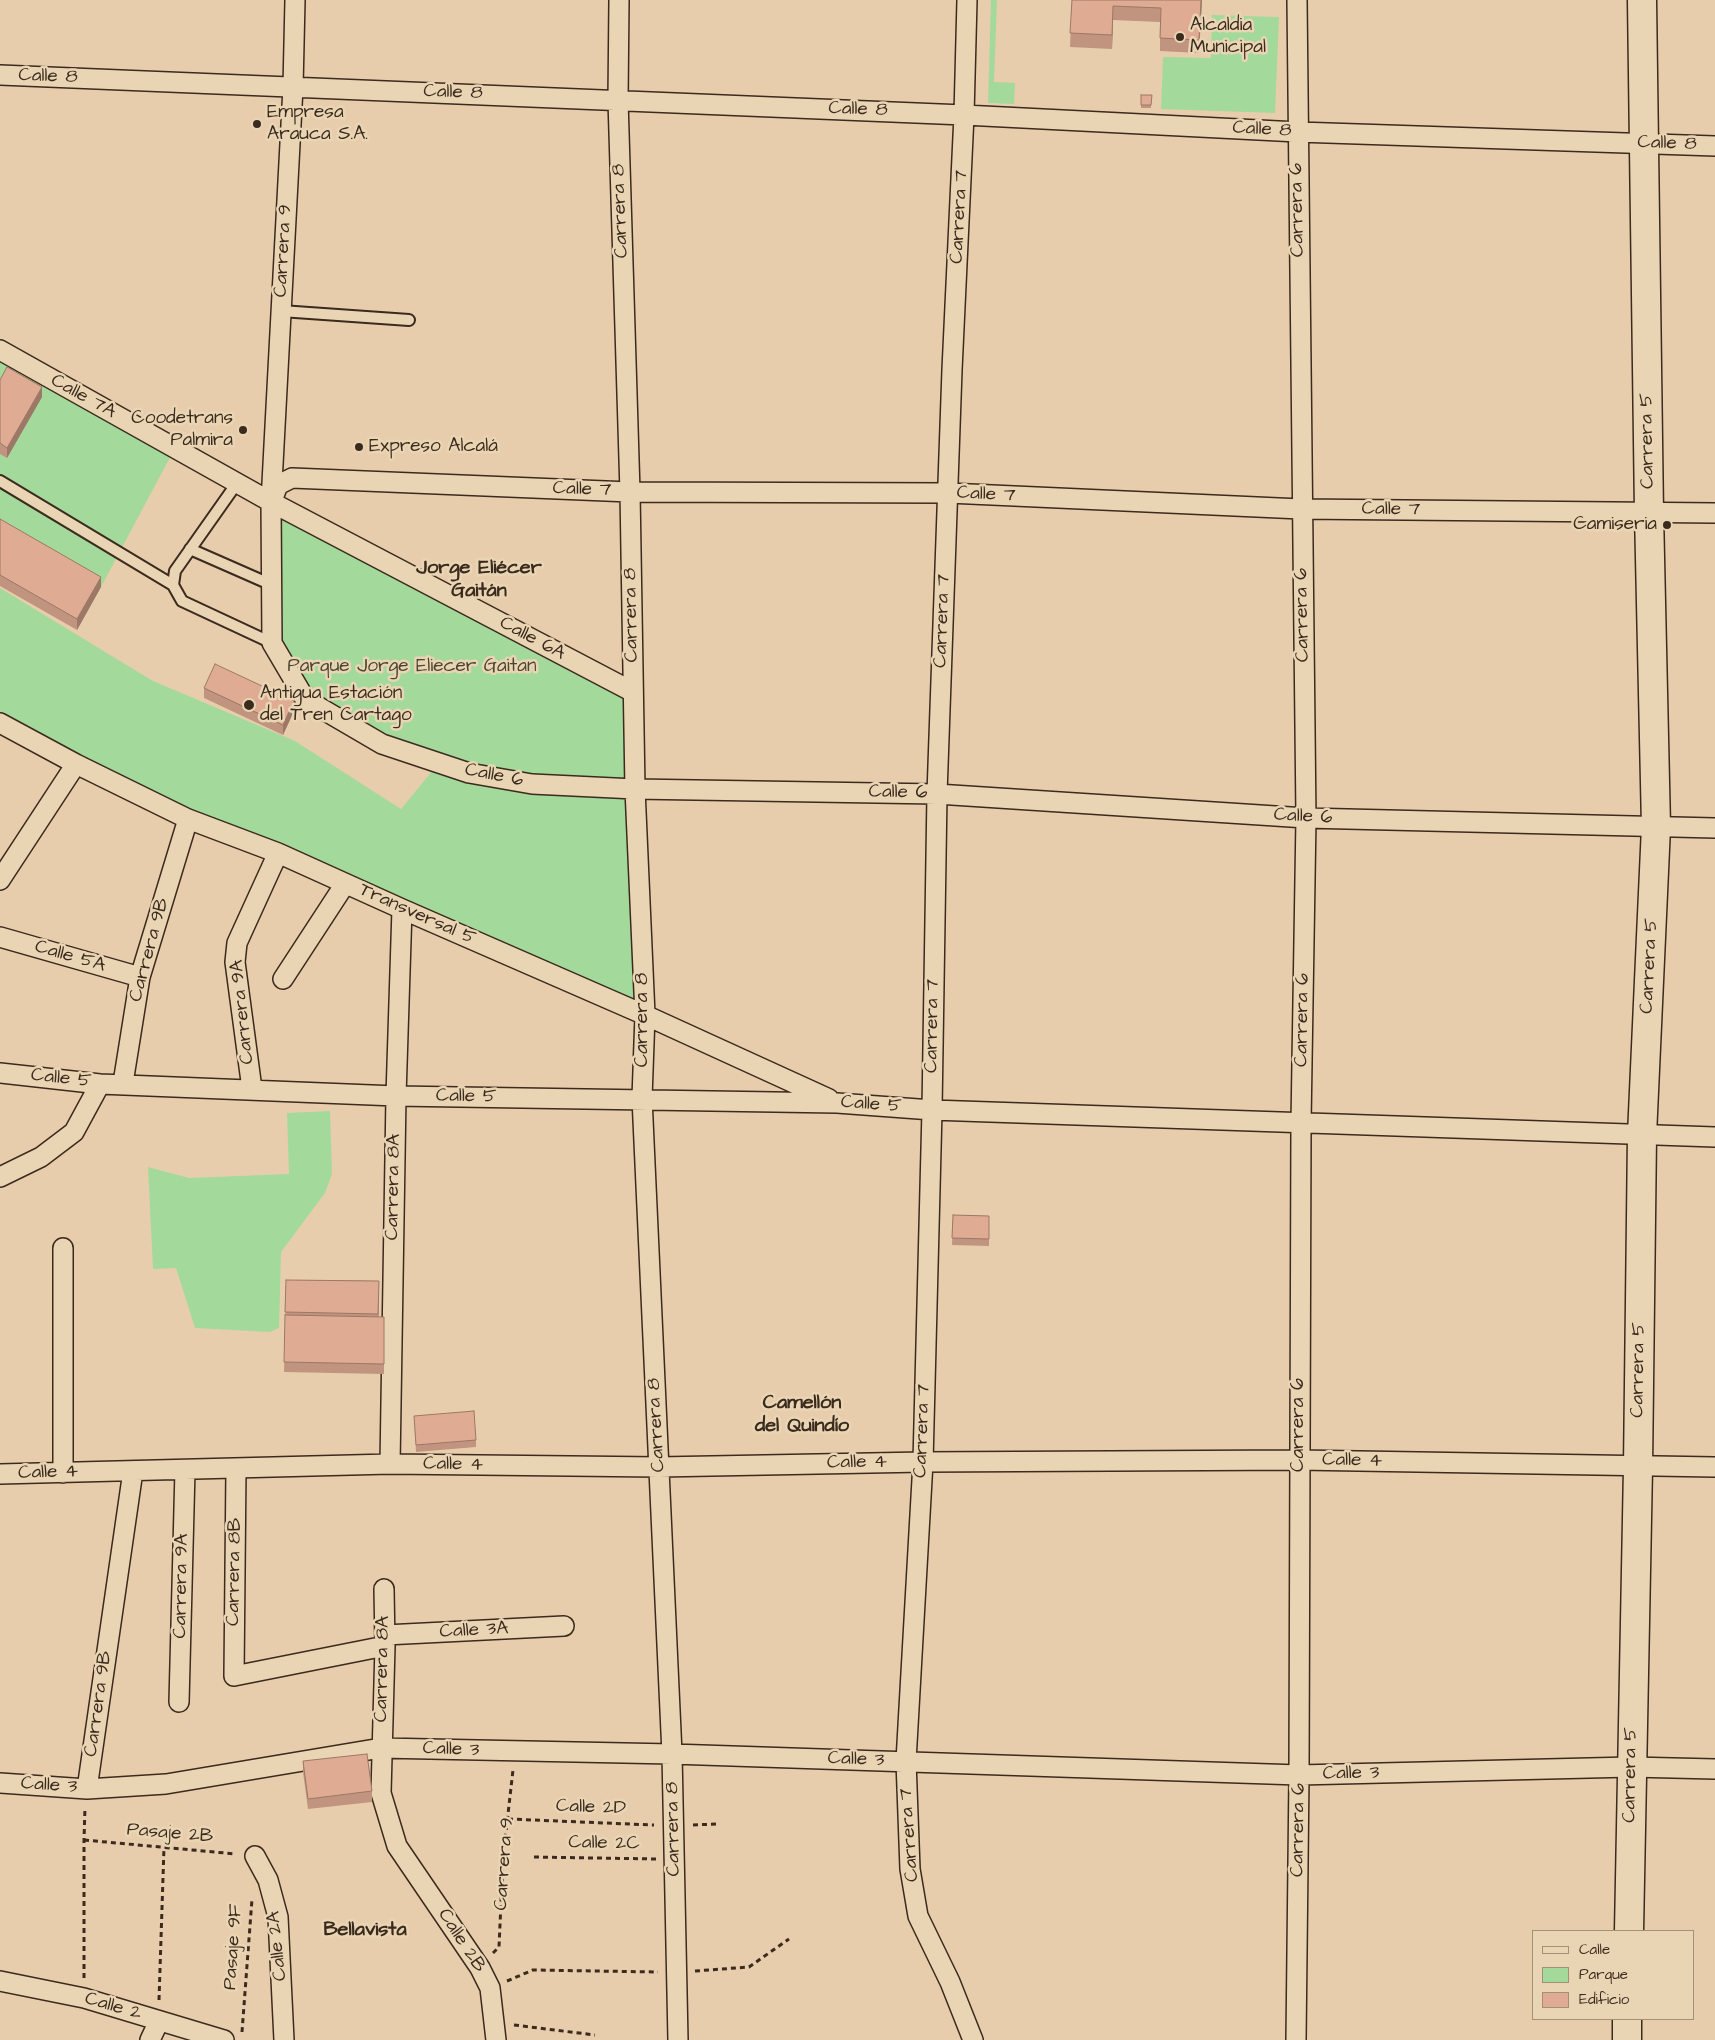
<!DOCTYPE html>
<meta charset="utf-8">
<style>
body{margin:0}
#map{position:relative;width:1715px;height:2040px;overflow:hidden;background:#e8cdad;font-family:"Architects Daughter",sans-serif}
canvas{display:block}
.legend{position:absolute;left:1532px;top:1930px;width:162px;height:90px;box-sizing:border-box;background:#e9d5b3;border:1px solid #a39177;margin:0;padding:6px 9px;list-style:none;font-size:15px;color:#3b2a1e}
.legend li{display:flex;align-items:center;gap:10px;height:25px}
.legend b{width:25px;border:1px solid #a39177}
</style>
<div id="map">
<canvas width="1715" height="2040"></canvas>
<ul class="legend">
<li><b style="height:6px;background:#e9d5b3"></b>Calle</li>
<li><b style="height:14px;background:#a4d99c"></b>Parque</li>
<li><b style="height:14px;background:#dfac93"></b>Edificio</li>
</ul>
</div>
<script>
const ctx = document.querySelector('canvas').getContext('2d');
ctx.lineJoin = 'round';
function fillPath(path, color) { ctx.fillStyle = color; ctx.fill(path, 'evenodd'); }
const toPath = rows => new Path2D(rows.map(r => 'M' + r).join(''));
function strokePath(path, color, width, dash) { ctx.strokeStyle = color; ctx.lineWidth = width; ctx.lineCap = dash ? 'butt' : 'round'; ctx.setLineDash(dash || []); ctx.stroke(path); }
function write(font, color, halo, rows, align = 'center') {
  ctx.font = font + ' "Architects Daughter",sans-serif'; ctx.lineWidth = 5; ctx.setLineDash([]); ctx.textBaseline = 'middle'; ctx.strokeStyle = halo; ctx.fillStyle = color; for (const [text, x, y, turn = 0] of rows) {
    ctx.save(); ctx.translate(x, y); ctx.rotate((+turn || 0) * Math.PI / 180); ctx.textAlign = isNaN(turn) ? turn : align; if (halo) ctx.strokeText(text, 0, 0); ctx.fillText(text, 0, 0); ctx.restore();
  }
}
const green = toPath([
 [991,0,997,0,994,82,1015,83,1014,104,988,103],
 [1212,15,1279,17,1275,113,1161,109,1163,57,1211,58],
 [0,358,175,448,101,587,0,529],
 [271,502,633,692,638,1011,402,909,0,723,0,588,153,681,295,741,401,809,438,764,305,699,272,643],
 [330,1111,332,1174,325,1193,281,1252,279,1328,270,1332,195,1328,176,1268,153,1269,148,1167,189,1178,289,1174,287,1113]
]);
const path = toPath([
 [508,1819,654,1825],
 [693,1825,716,1824],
 [84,1840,236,1854],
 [534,1857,656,1859],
 [493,1953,499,1947,503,1858,513,1770],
 [695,1971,749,1967,789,1939],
 [84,1978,84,1840,85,1807],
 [507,1981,533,1970,658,1972],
 [159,2000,164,1847],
 [514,2025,595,2035],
 [242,2032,252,1899]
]);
const service = toPath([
 [281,311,409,320],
 [0,481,173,585],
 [237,483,175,571,173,585,182,601,272,643],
 [190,549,272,585]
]);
const minor = toPath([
 [295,0,293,87,271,502,272,643,305,699,382,744,469,773,532,784,635,789,937,794,1306,818,1715,828],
 [619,0,618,100,630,492,635,789,645,1015,642,1098,672,1754,678,2040],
 [967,0,964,115,952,370,937,794,932,1110,923,1462,906,1761,910,1869,918,1916,950,1982,973,2040],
 [0,75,964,115,1298,132,1715,146],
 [0,350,271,502,633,692],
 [272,501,278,485,292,478,630,492,948,493,1301,509,1715,513],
 [0,723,76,764,188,819,278,853,402,909,645,1015,829,1099],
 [0,880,76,764],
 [0,937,140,977],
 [283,979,345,884],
 [0,1073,100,1084,396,1096,837,1103,932,1110,1715,1137],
 [123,1083,140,977,188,819],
 [252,1089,235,962,237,943,278,853],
 [0,1177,41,1157,74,1132,100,1084],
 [63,1248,63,1473],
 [390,1464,396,1096,402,909],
 [236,1468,234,1676,385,1646],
 [0,1474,390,1464,659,1467,923,1462,1299,1460,1715,1467],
 [384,1589,385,1646,381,1793,397,1846,480,1968,490,1988,496,2040],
 [385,1635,564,1626],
 [179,1702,185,1470],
 [0,1783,87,1789,166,1784,381,1748,672,1754,1299,1775,1631,1767,1715,1769],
 [87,1789,133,1471],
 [255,1856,268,1880,278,1917,284,2040],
 [0,1981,84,1998,224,2040],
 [150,2040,159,2021],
 [1296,2040,1299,1775,1301,1123,1306,818,1297,0]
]);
const secondary = toPath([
 [1629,1931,1638,1467,1642,1135,1656,827,1649,513,1642,0],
 [1627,2040,1627,2019]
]);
const wall = toPath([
 [1072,0,1202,0,1199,53,1160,51,1160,22,1113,20,1112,49,1070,47],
 [1141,95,1152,95,1151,108,1141,108],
 [0,380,42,397,7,458,0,454],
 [0,519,101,587,77,630,0,586],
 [204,688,294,711,283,735,204,698],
 [953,1215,989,1216,989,1246,952,1245],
 [286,1280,379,1281,379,1317,384,1317,384,1374,284,1372],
 [414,1416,476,1440,476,1447,416,1452],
 [303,1761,372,1791,372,1802,308,1809,303,1772]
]);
const shadedWall = toPath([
 [1201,0,1202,0,1199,53,1199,40],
 [1113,6,1113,20,1112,49,1112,35],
 [42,387,42,397,7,458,7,448],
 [101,577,101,587,77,630,77,619],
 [294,701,294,711,283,735,283,725]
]);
const building = toPath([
 [1072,0,1201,0,1199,40,1160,38,1161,8,1113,6,1112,35,1070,33,1072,0],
 [1141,95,1152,95,1151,105,1141,105,1141,95],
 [7,367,42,387,7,448,0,443,0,380,7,367],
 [0,519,101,577,77,619,0,575,0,519],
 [215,664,294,701,283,725,204,688,215,664],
 [953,1215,989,1216,989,1239,952,1238,953,1215],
 [286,1280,379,1281,378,1314,285,1312,286,1280],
 [285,1315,384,1317,384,1364,284,1362,285,1315],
 [474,1411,476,1440,416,1445,414,1416,474,1411],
 [367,1754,372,1791,308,1799,303,1761,367,1754]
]);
const markers = [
 [1180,37,5,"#3b2a1e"],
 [257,124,5,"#3b2a1e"],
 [243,430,5,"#3b2a1e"],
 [359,447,5,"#3b2a1e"],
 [1667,525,5,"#3b2a1e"],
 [249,705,6,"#3b2a1e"]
];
const poiNames = [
 ["Alcaldia",1190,26],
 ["Municipal",1190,48],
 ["Empresa",267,113],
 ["Arauca S.A.",267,135],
 ["Coodetrans",233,419,"right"],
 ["Palmira",233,441,"right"],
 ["Expreso Alcalá",369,447],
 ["Camiseria",1657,525,"right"],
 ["Antigua Estación",260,694],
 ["del Tren Cartago",260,716]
];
const streetNames = [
 ["Calle 8",48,77,2],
 ["Calle 8",453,93,2],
 ["Calle 8",858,110,2],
 ["Calle 8",1262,130,3],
 ["Calle 8",1667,144,2],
 ["Carrera 6",1298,210,-91],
 ["Carrera 8",621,211,-92],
 ["Carrera 7",960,217,-87],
 ["Carrera 9",284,251,-87],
 ["Calle 7A",83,397,29],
 ["Carrera 5",1648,441,-91],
 ["Calle 7",582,490,2],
 ["Calle 7",986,495,3],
 ["Calle 7",1391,510,1],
 ["Carrera 8",632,615,-91],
 ["Carrera 6",1303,615,-91],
 ["Carrera 7",943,621,-88],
 ["Calle 6A",532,639,28],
 ["Calle 6",494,776,11],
 ["Calle 6",898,793,1],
 ["Calle 6",1303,817,3],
 ["Transversal 5",417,915,24],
 ["Carrera 9B",150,950,-75],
 ["Calle 5A",70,957,16],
 ["Carrera 5",1650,966,-87],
 ["Carrera 9A",243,1012,-96],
 ["Carrera 8",643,1020,-90],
 ["Carrera 6",1303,1020,-89],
 ["Carrera 7",933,1026,-89],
 ["Calle 5",61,1079,6],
 ["Calle 5",466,1097,1],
 ["Calle 5",871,1105,4],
 ["Carrera 8A",394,1187,-89],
 ["Carrera 5",1639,1370,-89],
 ["Carrera 8",657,1425,-93],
 ["Carrera 6",1299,1425,-90],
 ["Carrera 7",923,1431,-88],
 ["Calle 4",1352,1461,1],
 ["Calle 4",857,1463,-1],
 ["Calle 4",453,1465,1],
 ["Calle 4",48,1473,-2],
 ["Carrera 8B",235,1572,-89],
 ["Carrera 9A",182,1586,-89],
 ["Calle 3A",474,1631,-3],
 ["Carrera 8A",383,1669,-89],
 ["Carrera 9B",99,1704,-82],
 ["Calle 3",451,1750,2],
 ["Calle 3",856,1760,2],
 ["Calle 3",1351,1774,-1],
 ["Carrera 5",1631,1775,-89],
 ["Calle 3",49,1786,4],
 ["Calle 2D",591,1808,2],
 ["Carrera 8",674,1829,-91],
 ["Carrera 6",1299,1830,-89],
 ["Pasaje 2B",170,1834,5],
 ["Carrera 7",910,1835,-94],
 ["Calle 2C",604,1844,1],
 ["Carrera 9",505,1864,-86],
 ["Calle 2B",461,1941,57],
 ["Calle 2A",278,1946,-96],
 ["Pasaje 9F",234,1947,-86],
 ["Calle 2",113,2007,16]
];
const parkNames = [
 ["Parque Jorge Eliecer Gaitan",412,667]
];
const neighbourhoodNames = [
 ["Jorge Eliécer",479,569],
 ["Gaitán",479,592],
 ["Camellón",802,1404],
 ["del Quindío",802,1427],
 ["Bellavista",365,1931]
];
fillPath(green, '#a4d99c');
strokePath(service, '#3b2a1e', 14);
strokePath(minor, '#3b2a1e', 22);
strokePath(secondary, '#3b2a1e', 31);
strokePath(path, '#3b2a1e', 3, [5, 4]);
strokePath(service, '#e9d5b3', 10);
strokePath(minor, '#e9d5b3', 19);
strokePath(secondary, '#e9d5b3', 28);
fillPath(wall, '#c0947e');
fillPath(shadedWall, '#9c7867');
fillPath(building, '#dfac93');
strokePath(building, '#9c7867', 1);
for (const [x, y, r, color] of markers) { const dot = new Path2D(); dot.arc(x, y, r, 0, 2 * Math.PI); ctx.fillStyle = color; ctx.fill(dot); strokePath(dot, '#e9d5b3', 2); }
write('19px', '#3b2a1e', '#e9d5b3', poiNames, 'left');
write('19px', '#3b2a1e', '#e9d5b3', streetNames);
write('19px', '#4b4431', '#e9d5b3', parkNames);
write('bold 20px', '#3b2a1e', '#e9d5b3', neighbourhoodNames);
</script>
